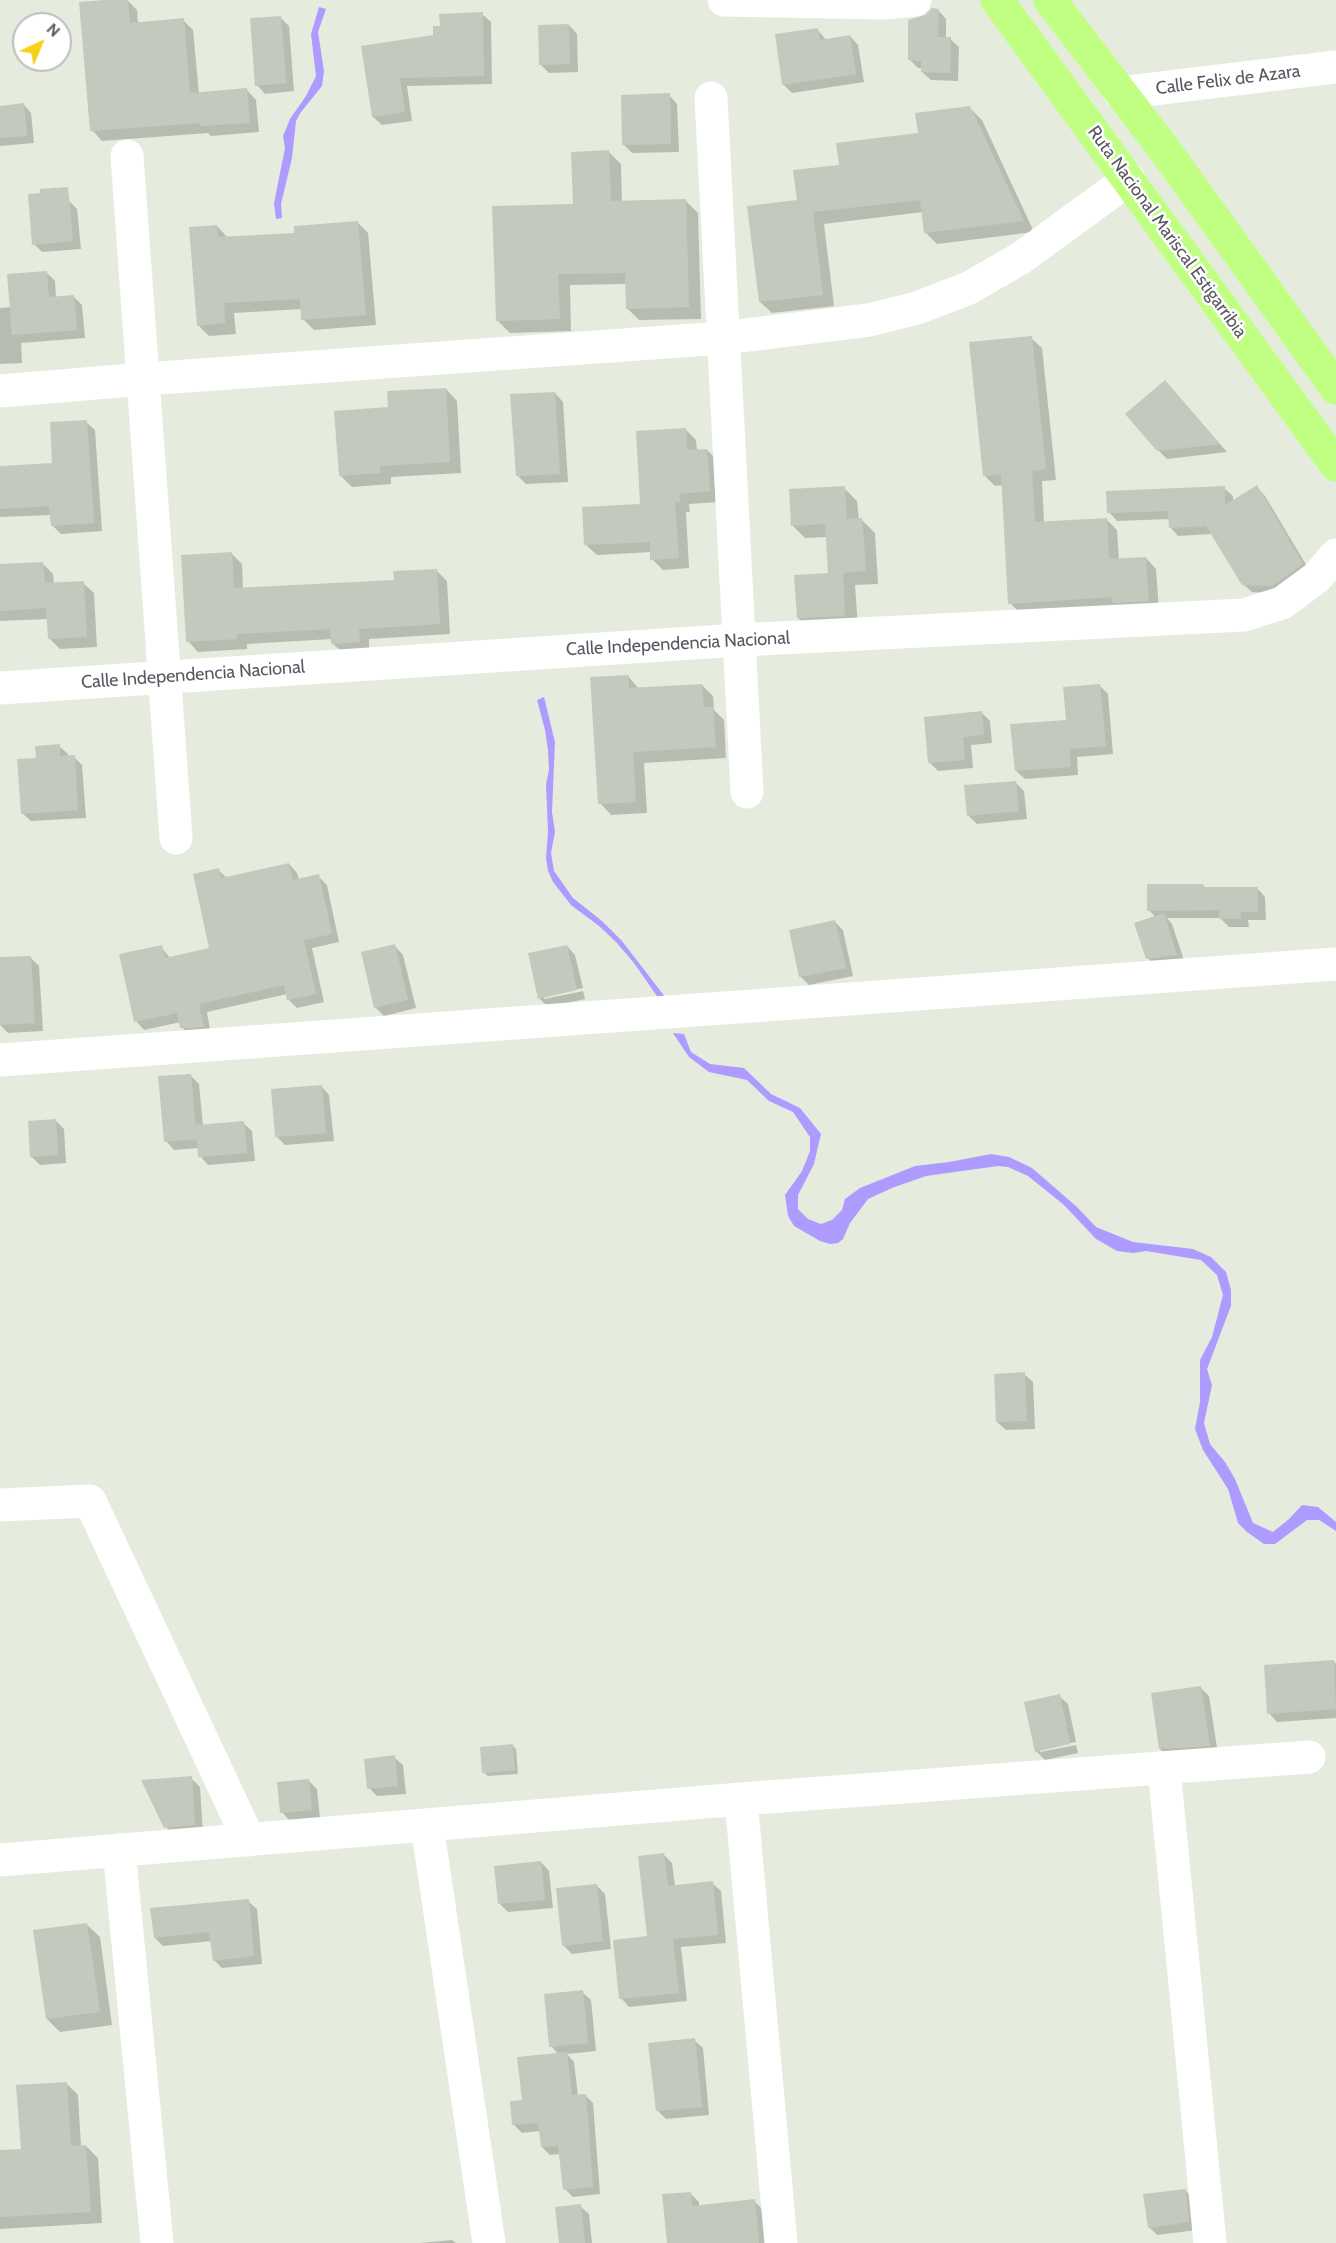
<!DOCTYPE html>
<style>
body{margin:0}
#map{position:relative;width:1336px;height:2243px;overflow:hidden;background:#e5ecde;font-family:Cabin,sans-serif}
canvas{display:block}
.north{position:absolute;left:12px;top:12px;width:60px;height:60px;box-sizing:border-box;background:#fff;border:2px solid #bdbcc0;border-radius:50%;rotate:44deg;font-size:16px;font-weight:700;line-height:24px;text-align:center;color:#5a5761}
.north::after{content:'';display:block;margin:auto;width:21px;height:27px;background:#f6d01a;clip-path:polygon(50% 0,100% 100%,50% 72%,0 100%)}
</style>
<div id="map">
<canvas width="1336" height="2243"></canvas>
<div class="north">N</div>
</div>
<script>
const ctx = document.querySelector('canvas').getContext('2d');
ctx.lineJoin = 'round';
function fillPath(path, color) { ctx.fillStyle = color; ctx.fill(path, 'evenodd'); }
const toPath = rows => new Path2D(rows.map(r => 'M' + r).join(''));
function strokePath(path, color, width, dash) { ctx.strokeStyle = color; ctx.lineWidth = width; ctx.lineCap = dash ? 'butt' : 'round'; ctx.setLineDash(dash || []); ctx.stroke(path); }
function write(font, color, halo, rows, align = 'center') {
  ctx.font = font + ' Cabin,sans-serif'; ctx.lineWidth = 5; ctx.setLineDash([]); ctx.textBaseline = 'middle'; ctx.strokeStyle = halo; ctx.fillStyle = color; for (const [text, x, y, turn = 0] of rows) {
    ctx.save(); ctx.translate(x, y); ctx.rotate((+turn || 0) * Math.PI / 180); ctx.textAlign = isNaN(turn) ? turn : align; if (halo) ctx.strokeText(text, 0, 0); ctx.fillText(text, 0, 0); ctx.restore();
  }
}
const water = toPath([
 [319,7,326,9,318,32,324,71,322,86,301,112,296,121,292,158,281,204,282,218,276,219,274,203,285,148,283,136,290,119,306,96,316,76,311,34],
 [544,697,555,742,552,812,555,832,551,853,554,871,573,898,602,921,622,941,669,1002,661,1002,634,963,616,942,599,926,571,905,553,882,548,871,546,858,548,831,546,784,549,770,548,750,545,730,537,700],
 [673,1033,684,1034,691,1052,710,1064,744,1068,771,1094,800,1108,821,1134,814,1164,798,1195,798,1209,808,1219,821,1224,832,1220,842,1210,845,1199,860,1188,915,1166,949,1162,991,1154,1009,1157,1032,1168,1077,1207,1096,1227,1133,1242,1193,1249,1211,1257,1226,1272,1231,1290,1231,1306,1207,1369,1212,1385,1204,1423,1210,1444,1225,1462,1235,1479,1253,1523,1273,1532,1289,1519,1302,1505,1318,1507,1336,1522,1336,1531,1319,1520,1307,1520,1275,1544,1264,1544,1247,1532,1238,1523,1228,1489,1203,1450,1195,1429,1200,1402,1200,1360,1212,1337,1223,1295,1217,1275,1201,1260,1146,1251,1133,1253,1117,1251,1096,1239,1064,1205,1028,1176,1008,1167,998,1166,926,1176,892,1188,868,1199,850,1223,843,1239,838,1243,830,1244,820,1241,794,1226,788,1216,785,1195,802,1171,810,1151,810,1137,793,1112,769,1101,747,1080,709,1072,689,1057]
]);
const shadow = toPath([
 [127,0,137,10,138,24,183,20,193,30,199,94,246,89,256,100,259,132,211,136,208,133,102,141,92,130],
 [938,10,946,19,946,39,950,39,959,47,958,81,931,80,922,72,922,68,918,68,909,59],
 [482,14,491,22,492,84,407,86,412,121,382,125,373,117,363,47,435,36],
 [280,17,289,26,294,91,265,94,257,85],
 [569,25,577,34,578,72,549,73,541,65],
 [817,29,826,40,850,36,858,45,864,82,792,93,783,84],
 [669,95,677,104,679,152,632,153,624,145],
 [24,105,31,113,34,143,0,146,0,107],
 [970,108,982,120,1034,232,937,244,925,232,923,212,824,224,834,306,772,313,760,302,799,202],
 [609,152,621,164,622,202,686,201,698,213,701,319,639,320,627,308,626,284,570,285,571,331,510,333,498,321],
 [69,201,77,209,81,249,42,252,34,244],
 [357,222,368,233,376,325,314,330,303,319,302,309,234,313,236,334,209,336,198,325,217,226,228,238,296,234],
 [47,273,55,281,56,298,74,297,82,305,85,338,21,343,22,363,0,364,0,308,12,307],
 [1031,338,1042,348,1056,480,1042,481,1044,523,1106,519,1117,530,1119,560,1146,558,1156,569,1159,611,1021,614,1010,603,1003,485,995,486,984,475],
 [446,389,457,401,461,473,391,477,391,484,352,487,340,475,390,408],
 [1173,390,1227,452,1167,459,1158,450],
 [555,393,563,402,568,482,526,484,517,475],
 [86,422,95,430,102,531,61,534,52,525,51,515,0,517,0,468,53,465],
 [685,429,696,440,697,451,707,450,718,461,720,502,689,504,690,512,686,512,689,568,663,570,652,559,652,552,597,555,586,545,642,506],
 [1257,487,1265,496,1311,573,1282,594,1252,592,1243,584,1213,534,1178,536,1170,527,1170,519,1117,521,1109,512,1224,488,1233,496,1233,502],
 [844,488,857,501,859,520,862,520,875,533,878,584,855,585,858,628,811,631,798,618,830,574,827,537,805,538,792,525],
 [231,553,242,564,243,589,395,582,436,570,447,581,450,634,369,639,369,652,343,653,332,643,332,639,247,644,247,649,198,652,188,641],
 [43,564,53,574,54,584,83,583,94,593,97,647,60,649,50,639,49,619,0,621,0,566],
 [628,676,639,689,702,685,713,696,714,710,724,720,726,758,644,763,647,813,611,815,600,803],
 [1100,686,1108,694,1113,754,1077,757,1078,775,1025,779,1016,771,1068,721],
 [982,713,990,721,992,743,971,745,973,768,938,771,930,763],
 [59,746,68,754,68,757,74,757,82,765,86,818,31,821,22,813,38,759],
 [1015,782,1024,791,1027,819,977,824,968,815],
 [289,864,297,873,299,880,318,876,327,885,339,942,312,948,324,1002,297,1008,289,1000,287,994,207,1012,211,1035,190,1036,182,1027,181,1022,144,1030,136,1021,161,947,170,958,211,949,218,870,227,878],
 [1203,885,1206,888,1257,888,1265,897,1266,920,1248,920,1249,927,1229,927,1220,918,1167,918,1172,924,1185,963,1156,967,1148,958,1156,918,1149,910],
 [834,921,843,930,853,976,809,985,801,977],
 [395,946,403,955,416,1008,384,1016,375,1007],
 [567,946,575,955,583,988,544,996,544,999,583,991,585,999,548,1007,539,998],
 [30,957,39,966,43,1031,8,1033,0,1025,0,959],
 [190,1075,199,1084,203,1126,243,1123,252,1131,255,1161,208,1165,200,1156,199,1148,174,1150,166,1141],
 [321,1086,329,1095,334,1141,285,1145,277,1137],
 [56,1121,64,1129,66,1163,40,1165,31,1156],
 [1024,1374,1033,1382,1035,1429,1006,1430,997,1422],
 [1334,1661,1336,1664,1336,1718,1277,1722,1269,1713],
 [1200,1687,1209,1696,1218,1754,1169,1757,1160,1749],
 [1059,1696,1068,1704,1076,1742,1040,1749,1040,1752,1076,1745,1078,1753,1045,1760,1036,1751],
 [512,1745,516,1749,518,1774,488,1776,484,1773],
 [394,1757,403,1765,406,1794,377,1796,369,1788],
 [191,1778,200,1787,203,1833,174,1835,166,1827],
 [308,1780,317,1789,320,1818,290,1821,282,1812],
 [664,1855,672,1863,675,1886,712,1883,721,1891,726,1943,681,1947,687,2001,629,2007,621,1998,649,1938],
 [541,1862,549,1871,553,1908,508,1912,500,1904],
 [597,1886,605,1894,611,1949,572,1954,563,1945],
 [248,1901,257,1909,262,1964,222,1968,214,1960,212,1941,163,1946,155,1938],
 [87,1925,100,1937,112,2025,60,2032,47,2019],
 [582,1992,591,2000,596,2051,567,2054,574,2062,578,2096,585,2095,593,2103,600,2194,573,2197,565,2189,561,2154,550,2155,542,2147,540,2131,522,2133,514,2125,523,2102,559,2055,551,2046],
 [694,2040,703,2048,709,2115,666,2119,657,2110],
 [66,2083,78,2095,81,2146,86,2146,98,2158,102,2223,0,2229,0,2151,22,2150],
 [1185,2190,1194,2199,1197,2230,1157,2235,1149,2227],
 [690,2193,699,2202,699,2207,754,2201,762,2209,766,2243,669,2243],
 [580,2206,589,2214,592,2243,560,2243],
 [452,2240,456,2243,420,2243]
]);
const building = toPath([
 [104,0,128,0,130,23,184,18,190,93,247,88,250,123,200,126,199,123,90,131,79,2],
 [932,8,939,9,938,37,951,37,950,73,921,72,921,61,908,60,908,20,925,15],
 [483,12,484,76,400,78,405,112,372,117,361,46,433,35,433,26,440,26,439,14],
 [281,16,286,83,255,86,250,18],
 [569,24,570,64,539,65,538,25],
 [818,28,820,40,850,35,856,74,782,85,775,34],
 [670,93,671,144,622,145,621,95],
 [24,103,27,136,0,138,0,106],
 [970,106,1024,221,924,233,920,200,813,212,823,295,759,302,747,206,797,200,793,170,839,165,836,143,918,133,915,113],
 [609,150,611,201,686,199,689,307,626,309,625,273,558,274,560,319,496,321,492,206,573,204,571,152],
 [68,187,73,241,32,245,28,194,40,193,40,189],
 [358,221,366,315,301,320,300,299,224,303,225,323,197,326,189,227,217,225,218,237,294,233,294,226],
 [47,271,49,297,74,295,77,330,12,335,7,274],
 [1032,336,1046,469,1032,471,1035,522,1107,518,1109,559,1146,557,1149,601,1112,603,1112,597,1008,604,1001,474,983,476,969,342],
 [1165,380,1220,444,1157,451,1125,414],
 [446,388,450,462,380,466,380,473,339,476,334,411,388,407,387,391],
 [555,392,560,474,516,476,510,394],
 [87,420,94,523,51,526,49,506,0,509,0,466,52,463,50,422],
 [686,428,687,450,707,449,710,491,679,494,680,502,675,502,679,558,650,560,650,542,584,545,582,507,640,504,636,431],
 [1257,485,1303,564,1272,586,1242,585,1206,526,1169,528,1168,511,1107,513,1106,491,1225,486,1225,505],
 [845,486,847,519,862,518,866,571,843,573,845,616,797,618,794,575,828,573,825,524,791,526,789,489],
 [232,552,234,588,394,580,393,571,437,569,440,624,359,629,360,642,331,644,330,629,237,634,237,639,186,642,181,555],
 [43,562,45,583,84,581,87,637,48,639,46,608,0,611,0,564],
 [629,675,629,688,702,684,704,707,713,707,716,747,633,752,636,802,598,804,590,677],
 [1100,684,1106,746,1069,749,1071,767,1015,771,1010,724,1066,720,1063,687],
 [982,711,984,735,963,737,965,760,928,763,924,717],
 [60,744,60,756,75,755,78,810,21,814,17,759,36,758,35,746],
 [1016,781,1019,811,967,816,964,785],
 [289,863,293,880,319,874,332,934,304,940,316,994,287,1000,284,985,199,1004,204,1027,180,1028,177,1013,134,1022,119,954,162,945,165,958,209,948,193,874,219,868,221,878],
 [1147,884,1203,884,1203,887,1258,887,1258,912,1241,912,1241,919,1219,919,1219,910,1147,911],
 [1164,913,1177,955,1146,959,1134,923],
 [835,920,846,968,799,977,789,930],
 [395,944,408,1000,374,1008,361,952],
 [567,945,577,990,538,999,528,953],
 [31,956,35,1023,0,1025,0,957],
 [191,1074,197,1139,164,1142,158,1076],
 [322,1085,326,1133,275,1137,271,1089],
 [56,1119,58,1155,30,1157,28,1121],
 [244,1121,247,1153,198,1157,196,1125],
 [1025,1372,1027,1421,996,1422,994,1374],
 [1334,1660,1336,1709,1267,1714,1264,1665],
 [1201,1686,1210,1746,1159,1749,1151,1693],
 [1060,1694,1070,1744,1035,1752,1024,1702],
 [513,1744,515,1770,482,1773,480,1747],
 [395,1755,398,1786,367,1789,364,1759],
 [192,1776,195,1825,164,1828,141,1780],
 [309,1779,312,1810,280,1813,277,1782],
 [664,1853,668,1886,713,1881,718,1935,673,1939,679,1993,619,1999,613,1940,647,1936,638,1856],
 [541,1861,545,1900,498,1904,494,1866],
 [597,1884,603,1941,562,1946,556,1888],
 [249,1899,254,1956,213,1961,209,1932,154,1938,150,1908],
 [87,1923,100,2012,46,2019,33,1930],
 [583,1990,588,2043,549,2047,544,1994],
 [695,2038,702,2107,656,2111,648,2043],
 [567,2052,572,2095,586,2094,593,2187,563,2190,558,2146,541,2147,538,2123,512,2125,510,2101,522,2100,517,2057],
 [67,2082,71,2146,86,2145,91,2212,0,2217,0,2150,21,2149,16,2085],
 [1186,2189,1189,2222,1148,2228,1143,2194],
 [691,2192,692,2206,755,2199,759,2243,667,2243,662,2194],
 [581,2204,585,2243,559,2243,555,2207]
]);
const minor = toPath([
 [724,0,885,3,915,0],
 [1120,93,1336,67],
 [711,98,747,792],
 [127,156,176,838],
 [0,391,144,379,723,338,869,320,917,308,969,288,1021,258,1129,179],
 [0,688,739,640,1244,615,1282,603,1316,578,1336,555],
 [0,1060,1336,964],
 [0,1505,90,1501,249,1840],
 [1164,1768,1210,2243],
 [741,1799,781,2243],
 [427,1825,489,2243],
 [119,1850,157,2243],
 [0,1860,741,1799,1309,1757]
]);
const highway = toPath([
 [997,0,1336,465],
 [1050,0,1167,153,1336,388]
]);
const streetNames = [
 ["Calle Felix de Azara",1228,80,-7],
 ["Ruta Nacional Mariscal Estigarribia",1167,232,54],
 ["Calle Independencia Nacional",678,644,-3],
 ["Calle Independencia Nacional",193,675,-4]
];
fillPath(water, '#ae9bff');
fillPath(shadow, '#0003');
fillPath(building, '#c4c9bd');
strokePath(minor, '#fff', 33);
strokePath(highway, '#c1ff82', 33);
write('18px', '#5a5761', '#fff', streetNames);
</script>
